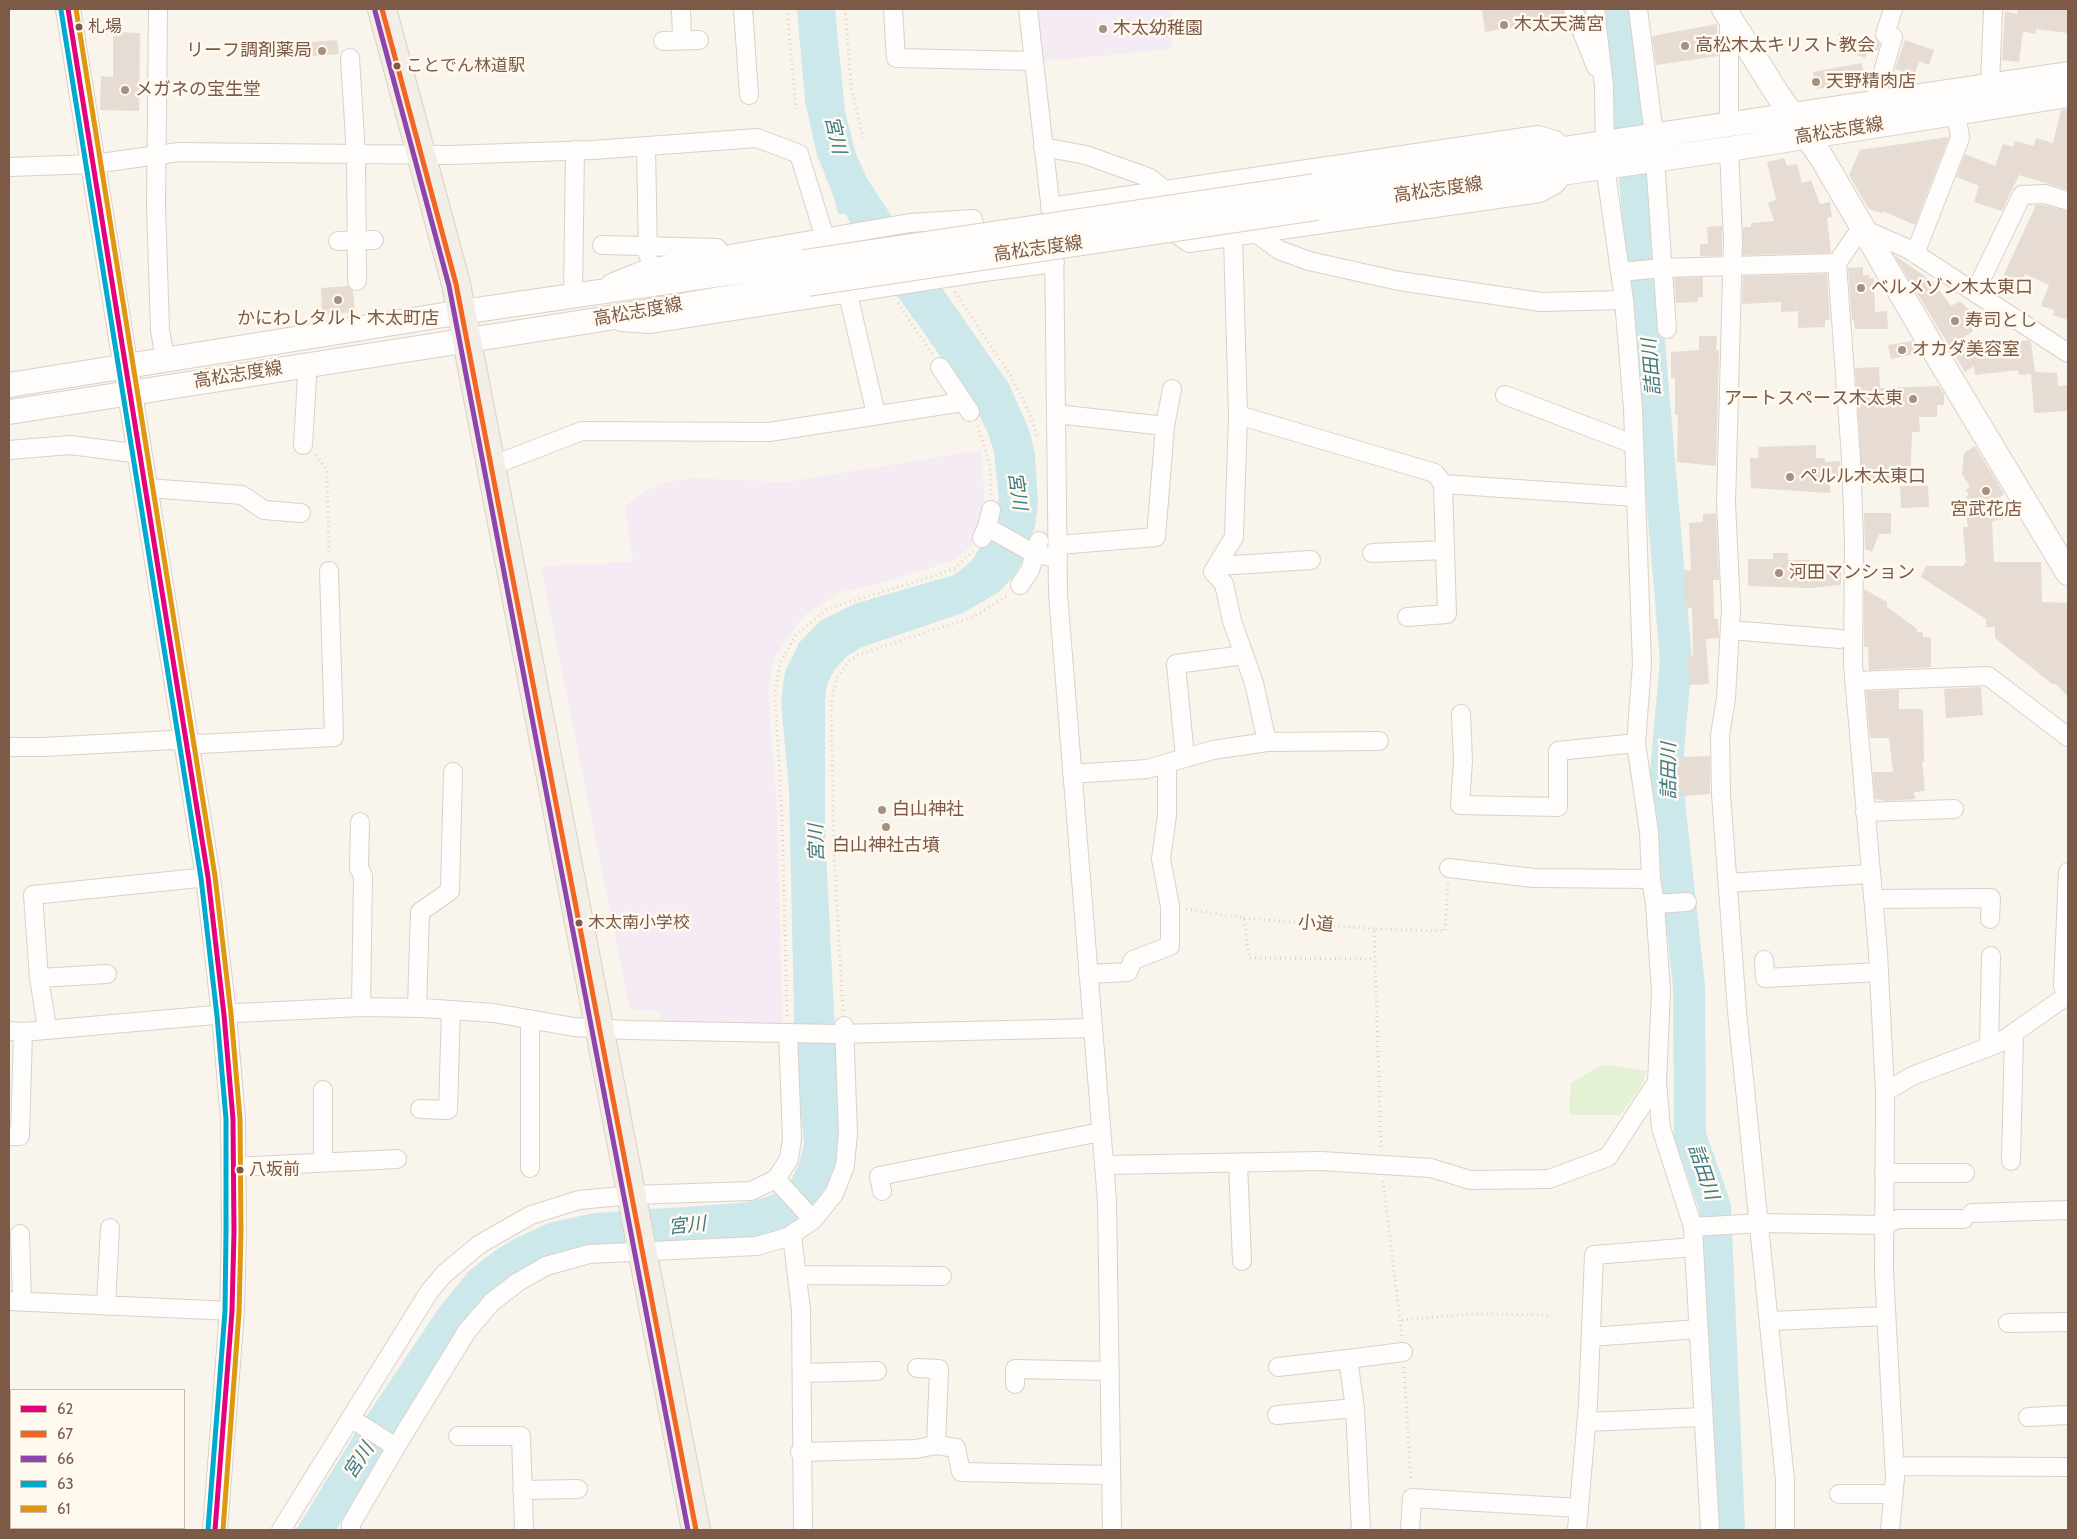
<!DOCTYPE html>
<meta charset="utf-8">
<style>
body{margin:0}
#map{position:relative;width:2077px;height:1539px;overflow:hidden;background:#f9f4ec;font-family:Cabin,sans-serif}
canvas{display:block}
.frame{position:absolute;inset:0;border:10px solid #7c5a47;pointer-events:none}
.legend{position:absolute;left:10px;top:1389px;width:175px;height:140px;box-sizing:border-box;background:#fff9ef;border:1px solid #cbb9ac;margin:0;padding:6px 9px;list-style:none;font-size:15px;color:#7c5a47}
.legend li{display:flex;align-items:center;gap:10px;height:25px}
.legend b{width:25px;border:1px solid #cbb9ac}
</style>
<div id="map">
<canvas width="2077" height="1539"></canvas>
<div class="frame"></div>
<ul class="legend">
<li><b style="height:6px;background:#e5007d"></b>62</li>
<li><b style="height:6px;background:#f26522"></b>67</li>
<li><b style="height:6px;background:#8e44ad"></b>66</li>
<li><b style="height:6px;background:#00a9ce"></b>63</li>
<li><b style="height:6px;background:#de970e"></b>61</li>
</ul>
</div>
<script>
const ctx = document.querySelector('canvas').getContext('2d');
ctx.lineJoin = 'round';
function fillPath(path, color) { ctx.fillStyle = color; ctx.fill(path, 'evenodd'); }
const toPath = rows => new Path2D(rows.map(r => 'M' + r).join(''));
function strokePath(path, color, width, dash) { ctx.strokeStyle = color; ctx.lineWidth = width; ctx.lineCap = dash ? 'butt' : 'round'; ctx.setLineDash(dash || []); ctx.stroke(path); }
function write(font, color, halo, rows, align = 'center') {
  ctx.font = font + ' Cabin,"Noto Sans JP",sans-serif'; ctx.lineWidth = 5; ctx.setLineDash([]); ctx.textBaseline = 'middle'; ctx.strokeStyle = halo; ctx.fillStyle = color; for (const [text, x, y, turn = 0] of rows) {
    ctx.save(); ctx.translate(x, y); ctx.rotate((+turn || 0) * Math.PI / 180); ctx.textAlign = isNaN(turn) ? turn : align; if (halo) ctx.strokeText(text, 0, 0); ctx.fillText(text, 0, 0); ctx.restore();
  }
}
const education = toPath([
 [1032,9,1171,9,1172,49,1038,62],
 [981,450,985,505,974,532,973,544,955,560,882,583,840,592,806,614,792,631,775,657,768,688,778,822,782,1024,659,1022,659,1011,630,1010,541,566,633,562,625,506,646,491,669,482,691,478,786,482]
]);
const green = toPath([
 [1608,1065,1647,1071,1640,1088,1620,1115,1569,1115,1571,1083,1598,1067]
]);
const water = toPath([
 [797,9,835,9,845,112,856,154,868,180,891,215,1009,384,1030,432,1035,455,1038,504,1035,526,1023,560,1013,577,999,592,963,613,862,647,847,656,835,669,827,684,825,700,825,829,839,1114,837,1160,833,1176,823,1198,790,1228,757,1237,578,1249,554,1255,517,1273,396,1436,336,1530,296,1530,356,1432,441,1305,470,1270,492,1253,512,1240,549,1223,594,1213,741,1203,767,1197,777,1192,792,1179,800,1161,804,1142,795,1058,789,789,781,702,785,672,799,643,820,621,854,604,954,575,971,562,991,530,999,498,994,453,988,433,975,407,922,330,886,281,876,270,845,213,839,215,836,207,834,197,817,155,805,101]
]);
const river = toPath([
 [1617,9,1636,189,1676,660,1666,774,1689,986,1690,1135,1715,1207,1729,1530]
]);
const building = toPath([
 [1482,9,1563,9,1565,18,1485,32],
 [2018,9,2068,10,2068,33,2036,29,2035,34,2023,31,2019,62,2002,60,2005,11,2017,14],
 [1717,24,1718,56,1656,65,1652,36],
 [113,32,140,33,139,111,100,110,101,76,113,77],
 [1839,33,1870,43,1865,58,1835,47],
 [1876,38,1880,43,1878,51,1873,50],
 [337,40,339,54,301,57,300,43],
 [1905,40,1934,50,1929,65,1919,61,1914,76,1895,69],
 [1862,63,1865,84,1839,88,1839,85,1817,89,1813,72],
 [2068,109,2068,190,2019,175,2002,211,1974,202,1979,186,1956,177,1965,154,1995,166,2003,144,2013,147,2015,141,2034,146,2036,138,2053,143,2061,110],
 [1949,137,1915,225,1883,211,1884,214,1869,209,1849,175,1860,150],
 [1784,158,1787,166,1797,164,1802,183,1811,180,1820,204,1830,202,1832,217,1827,218,1831,253,1743,255,1743,227,1751,227,1751,223,1774,221,1768,203,1776,200,1767,162],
 [2036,205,2044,205,2068,211,2068,320,2053,315,2054,310,2041,306,2049,285,2025,274,2018,289,2001,281],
 [1722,226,1722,256,1700,256,1700,244,1708,244,1707,227],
 [1894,255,1933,282,1951,306,1960,301,1972,313,1969,324,1973,331,1964,337,1976,358,2016,353,2015,342,2028,340,2031,342,2035,372,2057,373,2058,386,2068,385,2068,411,2034,413,2031,374,2019,375,2018,370,1975,375,1974,366,1965,372],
 [1863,267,1863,275,1869,275,1869,278,1874,278,1875,312,1887,311,1888,329,1855,329,1854,320,1852,320,1848,268],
 [1827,274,1830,320,1825,320,1825,327,1798,328,1798,311,1781,312,1781,302,1742,304,1743,276],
 [1703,277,1703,297,1698,297,1698,302,1676,303,1674,278],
 [348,286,353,291,355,312,322,315,321,288],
 [1699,336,1717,336,1716,350,1719,350,1716,466,1677,462,1678,415,1675,415,1675,378,1671,378,1671,352,1699,350],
 [1913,341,1915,354,1891,359,1888,345],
 [1879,367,1880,388,1939,386,1944,394,1944,405,1937,405,1937,417,1919,417,1920,432,1912,432,1910,483,1867,484,1867,480,1862,480,1855,368],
 [1816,445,1816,458,1825,458,1825,462,1840,461,1841,481,1830,481,1830,493,1751,488,1750,458,1759,458,1758,447],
 [1975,446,2004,494,2000,497,2003,519,1992,521,1994,562,2041,562,2042,602,2068,603,2068,697,2056,684,2052,684,1995,638,1995,627,1986,627,1986,619,1921,577,1926,566,1964,566,1964,563,1966,563,1963,527,1968,527,1965,509,1973,508,1966,497,1969,495,1966,490,1970,487,1962,474,1964,453],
 [1900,486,1928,486,1929,507,1901,508],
 [1716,513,1719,580,1713,580,1714,619,1718,619,1719,638,1706,639,1709,684,1689,685,1688,656,1693,656,1692,608,1686,608,1684,570,1691,570,1689,523,1703,522,1703,514],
 [1864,513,1891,513,1891,534,1879,534,1872,552,1865,549],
 [1773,553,1788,553,1788,560,1810,560,1810,563,1841,564,1841,585,1810,588,1748,586,1748,559,1773,559],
 [1864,589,1887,602,1887,607,1917,629,1917,632,1923,632,1923,637,1931,637,1931,667,1869,670,1868,647,1864,647],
 [1981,687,1983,715,1946,718,1944,689],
 [1899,690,1899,709,1923,709,1924,762,1922,762,1925,791,1914,792,1915,799,1888,801,1875,799,1873,772,1893,772,1889,738,1870,738,1866,691],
 [1710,756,1710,794,1681,796,1680,785,1677,785,1676,757]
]);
const path = toPath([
 [787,9,796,109],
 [845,9,851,86,863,138],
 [955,292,1012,378,1029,412,1038,438],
 [898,303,932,354],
 [978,426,990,466,991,495],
 [316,455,327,470,329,556],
 [834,854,882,848,882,812],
 [1186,909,1244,918,1249,958,1374,959],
 [1244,918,1375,929],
 [843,1011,834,854,831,703,837,677,849,661,858,655,975,616,1009,595],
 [787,1016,782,817,775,693,780,663,796,635,827,609,937,575,955,568,973,551],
 [1381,1147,1374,929,1445,931,1448,884],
 [1383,1181,1402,1336],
 [1402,1320,1471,1314,1548,1315],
 [1404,1367,1411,1481],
 [72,1528,72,1530]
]);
const street = toPath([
 [158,9,156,206,160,330,165,359],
 [681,9,682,40],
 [743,9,749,95],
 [893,9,896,58,1034,61],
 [1028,9,1054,237,1058,594,1107,1201,1112,1530],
 [1573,9,1596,67],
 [1595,9,1604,86,1605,166,1624,300,1633,409,1642,664,1636,743,1649,832,1651,879,1655,904,1661,991,1657,1082,1661,1128,1693,1227,1694,1247],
 [1638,9,1654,135],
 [1729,16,1729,124],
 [663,41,699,40],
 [350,58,356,154,357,281],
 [1990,85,1993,9],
 [1874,103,1893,37,1885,34,1893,9],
 [646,146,648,255],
 [1043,147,1086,155,1150,178,1165,190,1179,236,1189,243,1540,193,1556,184,1565,171],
 [1729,149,1733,241,1726,503,1731,609,1726,698,1720,735,1721,794,1737,1011,1785,1480,1785,1530],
 [575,150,573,296,584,292],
 [1655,160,1667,329],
 [9,167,94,164,179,152,449,155,593,150,757,138,799,154,825,238,848,294,876,414],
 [1050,207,1538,135,1555,140,1564,149],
 [1256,233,1279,250,1309,261,1399,281,1541,302,1624,300],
 [1233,237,1238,415,1435,473,1443,484,1636,497],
 [338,241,374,240],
 [602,245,717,248],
 [1915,254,1960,138,1956,112],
 [1620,272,1662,268,1837,263],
 [611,283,648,268,910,223,973,219,984,272,1055,263],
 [1975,292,2022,195,2045,194,2068,201],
 [621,322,649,324,984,272],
 [940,367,970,412],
 [1505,395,1633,444],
 [1056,414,1165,426],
 [303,445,307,377,305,365],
 [9,450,70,445,141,454],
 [491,466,582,431,769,432,963,402],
 [147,488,242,495,264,510,301,513],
 [987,527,1035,554,1058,558],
 [982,538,987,527,991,510],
 [1058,545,1156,537,1165,426,1172,389],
 [1372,553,1445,550],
 [1218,566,1311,560],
 [1020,585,1030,570,1039,541],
 [1407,617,1447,614,1443,484],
 [1730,630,1840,639],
 [1854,681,1988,676,2068,737],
 [1461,714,1463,761,1460,805,1558,807,1558,751,1636,743],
 [1267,742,1379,741],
 [9,747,43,747,172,740,200,744,334,737,329,571],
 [1185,757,1176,664,1244,655],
 [1072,774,1147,769,1213,750,1267,742,1254,683,1232,621,1224,584,1213,572,1234,537,1238,415],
 [1865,812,1954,809],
 [360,822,359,868,363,876,361,1007],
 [1449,868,1534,878,1651,879],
 [1728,883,1870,874],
 [1873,899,1991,898,1990,919],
 [1655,904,1687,902],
 [1764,960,1765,978,1879,972],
 [1088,974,1128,972,1133,960,1170,946,1170,906,1161,859,1167,815,1167,763],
 [39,978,107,974],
 [2066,996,2063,986,2068,872],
 [417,1008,420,912,450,891,453,772],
 [530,1019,530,1168],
 [47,1028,39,978,33,895,208,877],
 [9,1031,23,1032,237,1013,361,1007,423,1008,494,1013,574,1027,628,1030,838,1034,1092,1028],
 [1989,1047,1991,956],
 [323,1090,323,1161],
 [1885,1092,1912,1076,1999,1043,2068,995],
 [420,1109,448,1110,451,1010],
 [9,1136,20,1136,23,1032],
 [2011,1161,2014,1033],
 [1238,1163,1242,1261],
 [1104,1165,1321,1161,1431,1168,1470,1180,1549,1179,1608,1157,1657,1082],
 [234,1167,397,1159],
 [1884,1173,1965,1173],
 [776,1179,813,1220],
 [882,1191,879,1176,1101,1132],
 [1972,1213,2068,1210],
 [1693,1227,1760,1223,1884,1225,1898,1219,1964,1219],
 [20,1234,22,1302],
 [792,1235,801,1310,803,1530],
 [797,1275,942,1276],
 [9,1301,232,1311],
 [106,1306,110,1228],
 [1770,1321,1886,1316],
 [2008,1323,2068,1322],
 [1591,1337,1698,1329],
 [1278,1367,1348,1359],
 [917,1368,939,1369,936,1445],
 [803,1373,877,1371],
 [1015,1384,1015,1369,1110,1371],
 [1277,1415,1355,1408],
 [2028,1417,2068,1415],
 [352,1419,396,1447],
 [1586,1422,1703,1417],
 [458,1436,521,1436,524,1530],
 [800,1452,916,1449,936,1445,956,1448,961,1472,1111,1475],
 [1894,1466,2068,1467],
 [522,1490,578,1489],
 [1839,1494,1894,1494],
 [281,1530,429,1292,444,1274,480,1244,531,1215,579,1200,632,1195,751,1191,776,1179,789,1159,792,1139,788,1033],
 [351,1530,351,1524,396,1447,467,1331,492,1302,518,1282,546,1266,589,1254,757,1246,788,1237,813,1220,834,1194,845,1166,848,1133,844,1026],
 [1361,1530,1355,1408,1348,1359,1403,1352],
 [1410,1530,1412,1498,1579,1508],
 [1577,1530,1588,1404,1594,1255,1694,1247,1710,1530],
 [1890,1530,1895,1477,1884,1272,1885,1092,1878,953,1853,665,1854,540,1851,458,1837,263,1861,228,1908,249,2068,353]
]);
const secondary = toPath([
 [68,9,208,877,224,1015,233,1119,234,1232,232,1311,215,1530],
 [1724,9,1778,95,1822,158,1938,357,2068,573],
 [1314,186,2068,74],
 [1317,208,1729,149,2068,95],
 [9,385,462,312,804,262],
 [9,412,597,320,808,284]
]);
const primary = toPath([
 [382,9,456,284,696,1530]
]);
const secondaryBridge = toPath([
 [804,262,1314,186],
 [808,284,1317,208]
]);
const bus1 = toPath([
 [68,9,208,877,224,1015,233,1119,234,1232,232,1311,215,1530]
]);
const bus2 = toPath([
 [382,9,456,284,696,1530]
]);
const bus3 = toPath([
 [375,11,449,286,688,1530]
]);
const bus4 = toPath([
 [61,10,201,878,217,1016,226,1119,226,1232,225,1311,208,1529]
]);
const bus5 = toPath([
 [76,9,215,876,231,1014,240,1119,241,1232,239,1312,223,1530]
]);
const markers = [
 [1504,25,5,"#a89081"],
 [79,27,4.5,"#7c5a47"],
 [1103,29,5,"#a89081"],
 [1685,46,5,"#a89081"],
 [322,51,5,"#a89081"],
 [397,66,4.5,"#7c5a47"],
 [1816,82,5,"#a89081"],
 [125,90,5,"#a89081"],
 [1861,288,5,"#a89081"],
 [338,300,5,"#a89081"],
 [1955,321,5,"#a89081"],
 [1902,350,5,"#a89081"],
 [1913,399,5,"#a89081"],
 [1790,477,5,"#a89081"],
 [1986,491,5,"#a89081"],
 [1779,573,5,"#a89081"],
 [882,810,5,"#a89081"],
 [886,827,5,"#a89081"],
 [579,923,4.5,"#7c5a47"],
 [240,1170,4.5,"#7c5a47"]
];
const busNames = [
 ["札場",88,27],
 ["ことでん林道駅",406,66],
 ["木太南小学校",588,923],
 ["八坂前",249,1170]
];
const poiNames = [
 ["木太天満宮",1514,25],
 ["木太幼稚園",1113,29],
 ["高松木太キリスト教会",1695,46],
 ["リーフ調剤薬局",312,51,"right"],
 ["天野精肉店",1826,82],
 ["メガネの宝生堂",135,90],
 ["ベルメゾン木太東口",1871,288],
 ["かにわしタルト 木太町店",338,319,"center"],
 ["寿司とし",1965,321],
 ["オカダ美容室",1912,350],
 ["アートスペース木太東",1903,399,"right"],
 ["ペルル木太東口",1800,477],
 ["宮武花店",1986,510,"center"],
 ["河田マンション",1789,573],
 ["白山神社",892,810],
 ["白山神社古墳",886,846,"center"]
];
const streetNames = [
 ["高松志度線",1839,131,-9],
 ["高松志度線",1438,190,-8],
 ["高松志度線",1038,249,-8],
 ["高松志度線",638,312,-10],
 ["高松志度線",238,375,-9],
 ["小道",1316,924,5]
];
const waterNames = [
 ["宮川",835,135,77],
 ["詰田川",1652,367,-95],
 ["宮川",1017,491,82],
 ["詰田川",1669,771,-90],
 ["宮川",817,843,-92],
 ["詰田川",1703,1172,71],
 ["宮川",687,1226,-6],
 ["宮川",359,1461,-57]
];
fillPath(education, '#f5ebf4');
fillPath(green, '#e5f1d5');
fillPath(water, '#cce8eb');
strokePath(river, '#cce8eb', 32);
fillPath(building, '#e6dcd3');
strokePath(street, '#d9d1ca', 20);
strokePath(secondary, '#d9d0c8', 26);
strokePath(primary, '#dbd0c8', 30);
strokePath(path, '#dcd3cd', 3, [1, 4]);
strokePath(street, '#fefdfc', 18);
strokePath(secondary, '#fefdfc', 24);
strokePath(primary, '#f3eee6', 28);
strokePath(secondaryBridge, '#d9d0c8', 26, []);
strokePath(secondaryBridge, '#fefdfc', 24);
strokePath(bus1, '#e5007d', 5);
strokePath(bus2, '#f26522', 5);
strokePath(bus3, '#8e44ad', 5);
strokePath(bus4, '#00a9ce', 5);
strokePath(bus5, '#de970e', 5);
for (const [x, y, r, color] of markers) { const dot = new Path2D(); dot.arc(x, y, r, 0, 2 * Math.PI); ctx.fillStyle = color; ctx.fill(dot); strokePath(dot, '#fff9ef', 2); }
write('17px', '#7c5a47', '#fff9ef', busNames, 'left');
write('18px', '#7c5a47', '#fff9ef', poiNames, 'left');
write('18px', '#7c5a47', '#fff9ef', streetNames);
write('italic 19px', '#3b7c8a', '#fff9ef', waterNames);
</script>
